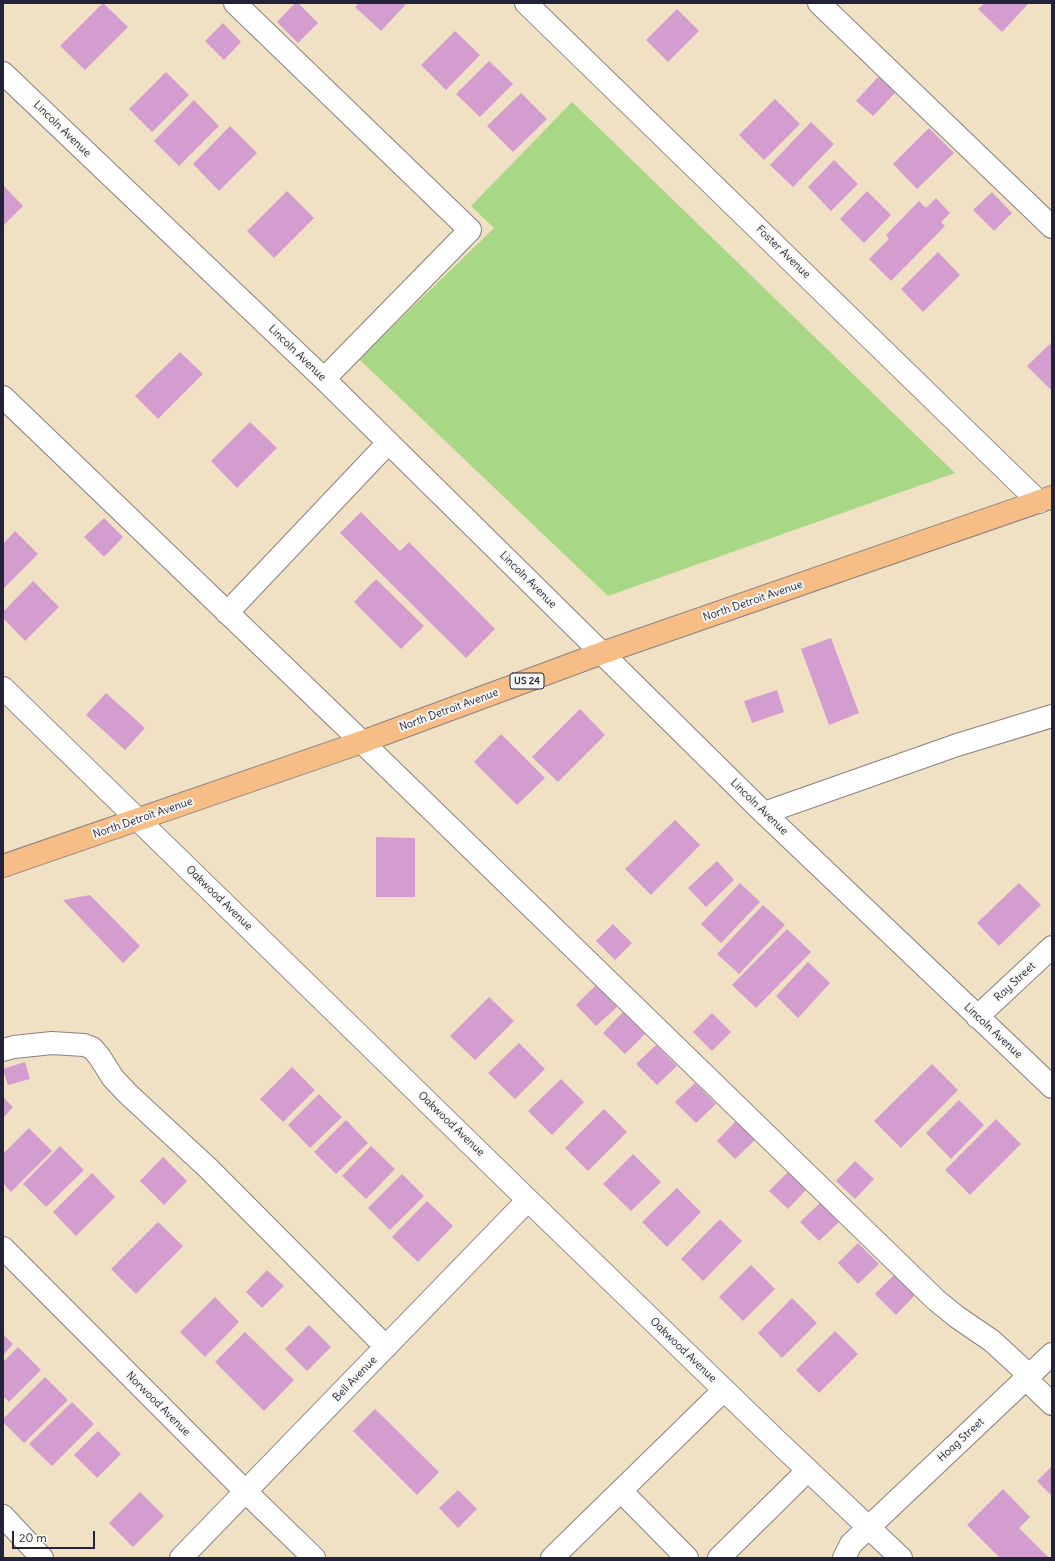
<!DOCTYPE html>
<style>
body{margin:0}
#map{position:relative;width:1055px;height:1561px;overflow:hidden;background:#f0e0c4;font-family:Delius,sans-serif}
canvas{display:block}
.frame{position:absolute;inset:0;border:4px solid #22223b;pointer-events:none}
.scale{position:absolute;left:12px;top:1531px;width:83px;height:18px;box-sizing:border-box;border:2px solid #22223b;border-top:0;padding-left:5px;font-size:12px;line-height:14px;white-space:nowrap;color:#22223b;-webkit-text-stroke:3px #f6f6f2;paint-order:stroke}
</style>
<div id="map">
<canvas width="1055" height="1561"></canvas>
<div class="frame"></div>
<div class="scale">20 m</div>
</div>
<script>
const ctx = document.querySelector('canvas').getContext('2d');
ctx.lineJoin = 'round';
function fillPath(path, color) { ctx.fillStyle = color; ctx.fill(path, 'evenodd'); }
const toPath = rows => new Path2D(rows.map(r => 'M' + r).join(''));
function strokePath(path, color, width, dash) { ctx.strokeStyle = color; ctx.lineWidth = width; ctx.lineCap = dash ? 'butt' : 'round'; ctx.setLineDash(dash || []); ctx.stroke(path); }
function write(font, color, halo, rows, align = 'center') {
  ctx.font = font + ' Delius,sans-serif'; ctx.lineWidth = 4; ctx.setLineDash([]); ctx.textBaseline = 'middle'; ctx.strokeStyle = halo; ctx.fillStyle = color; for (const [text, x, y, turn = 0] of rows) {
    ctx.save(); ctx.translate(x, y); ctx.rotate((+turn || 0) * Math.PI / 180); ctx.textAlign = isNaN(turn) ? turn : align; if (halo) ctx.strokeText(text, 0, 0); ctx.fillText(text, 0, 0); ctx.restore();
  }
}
const green = toPath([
 [572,102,955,473,608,596,359,359,494,228,471,206]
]);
const building = toPath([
 [103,3,128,27,85,70,60,46],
 [295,3,298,3,318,23,298,43,277,22],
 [359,3,407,3,381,31,355,7],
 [985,3,1029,3,1002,32,978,9],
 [677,9,699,31,668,62,646,40],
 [223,23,241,42,224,60,205,41],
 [455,31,480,55,446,90,421,65],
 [489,61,513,84,480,117,456,94],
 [166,72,189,95,152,132,129,109],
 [878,77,896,92,873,116,856,101],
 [521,93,547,119,513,152,487,126],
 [775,99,800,124,764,160,739,135],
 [194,100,219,126,179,166,154,141],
 [811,122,834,144,793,187,770,165],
 [230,126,257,153,219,191,193,164],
 [929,128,954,153,917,189,893,164],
 [834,160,858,184,831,211,808,187],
 [3,185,23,206,3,226],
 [287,191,314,218,274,258,247,231],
 [867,191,891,215,864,243,840,219],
 [992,192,1012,213,994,231,973,210],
 [936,198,950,213,941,222,945,226,891,281,869,259,889,239,886,235,919,201,926,208],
 [938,252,960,275,923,312,901,289],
 [1051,343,1052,345,1052,391,1027,366],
 [180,352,203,374,158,419,135,396],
 [250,422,277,448,237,488,211,461],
 [361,512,400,551,409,542,495,629,466,658,340,533],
 [104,518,123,537,104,557,84,537],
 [15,531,38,554,3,589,3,544],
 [376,579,424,626,401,649,354,602],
 [33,581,59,607,25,641,3,618,3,612],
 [831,638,859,713,829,725,801,649],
 [777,690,784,712,752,723,744,701],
 [106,693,145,728,125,750,86,715],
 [580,709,605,735,558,782,532,757],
 [501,734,545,778,517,805,474,762],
 [675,820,700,845,651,895,625,869],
 [376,837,415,838,415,897,376,897],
 [717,861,734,880,706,907,688,888],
 [740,883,760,902,721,943,701,924],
 [1019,883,1041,905,999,946,977,923],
 [90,895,140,946,123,963,63,900],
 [763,905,785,925,739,974,717,954],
 [613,924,632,943,615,960,596,941],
 [787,929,811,952,756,1008,732,985],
 [808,962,830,983,798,1018,776,996],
 [596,985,617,1007,596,1026,576,1005],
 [489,997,514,1021,475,1060,450,1036],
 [623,1012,645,1034,625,1054,603,1033],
 [712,1013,731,1032,712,1051,693,1032],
 [519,1043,545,1069,515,1099,488,1073],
 [656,1045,677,1066,657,1085,636,1064],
 [25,1062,30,1079,8,1085,3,1069],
 [932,1064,958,1090,901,1148,874,1121],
 [292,1067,315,1090,283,1122,260,1099],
 [561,1079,584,1102,552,1135,528,1111],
 [695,1083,716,1104,696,1123,675,1102],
 [319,1094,342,1117,310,1148,288,1125],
 [3,1097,13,1107,3,1118],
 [959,1100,984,1125,951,1159,926,1133],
 [604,1109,627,1132,588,1171,565,1148],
 [996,1119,1021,1144,970,1195,945,1170],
 [346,1120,368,1143,336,1174,314,1152],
 [736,1121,755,1140,735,1159,717,1141],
 [29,1128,52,1151,11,1192,3,1183,3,1154],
 [60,1146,84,1170,46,1207,23,1184],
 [371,1146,395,1169,366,1199,342,1176],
 [633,1154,661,1182,631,1211,603,1184],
 [163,1157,187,1181,164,1205,140,1181],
 [855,1161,874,1179,855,1199,836,1181],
 [788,1172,806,1190,788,1209,769,1191],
 [92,1173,115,1197,76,1236,53,1212],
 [402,1174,424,1196,390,1230,368,1208],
 [677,1188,701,1212,667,1247,642,1222],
 [427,1201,453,1226,418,1262,392,1237],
 [820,1203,839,1222,819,1241,800,1222],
 [720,1219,742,1241,703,1281,681,1259],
 [158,1222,183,1246,136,1294,111,1269],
 [858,1243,879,1264,858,1284,838,1263],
 [751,1265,775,1289,743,1321,719,1297],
 [267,1270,284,1286,262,1308,246,1292],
 [895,1274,916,1294,896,1315,875,1294],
 [215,1297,239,1322,205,1357,180,1332],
 [792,1298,817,1323,782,1358,758,1333],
 [309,1325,331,1347,307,1371,285,1349],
 [835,1331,858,1354,819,1393,796,1370],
 [245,1332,294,1380,264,1411,215,1362],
 [3,1334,13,1344,3,1355],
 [18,1347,41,1370,9,1402,3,1396,3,1362],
 [45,1377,68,1400,24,1443,3,1422,3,1419],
 [72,1402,94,1424,52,1466,29,1444],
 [375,1409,439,1472,417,1495,353,1431],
 [98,1431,121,1454,97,1478,74,1455],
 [1052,1466,1052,1496,1037,1481],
 [1003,1489,1030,1517,1019,1528,1049,1558,1000,1558,967,1525],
 [458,1490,477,1509,458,1528,439,1508],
 [140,1492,164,1516,133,1547,109,1523]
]);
const minor = toPath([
 [235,3,470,230,324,379],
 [526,3,1039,502],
 [819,3,1052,227],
 [3,73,324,379,764,813,1052,1087],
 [3,397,362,742,936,1300,957,1317,992,1341,1030,1376],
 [227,613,388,443],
 [3,688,528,1200,777,1441,901,1558],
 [764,813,957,745,1052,716],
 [977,1017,1052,947],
 [3,1050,14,1047,52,1043,84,1045,92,1048,99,1056,113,1078,128,1094,208,1168,386,1347],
 [3,1248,245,1491,314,1558],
 [1026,1379,1052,1404],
 [621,1491,687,1558],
 [3,1516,42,1558],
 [181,1558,528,1200],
 [552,1558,724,1390],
 [719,1558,808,1470],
 [844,1558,851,1544,1052,1354]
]);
const major = toPath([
 [3,866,362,742,602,653,1052,497]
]);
const shields = [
 [527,681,34]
];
const shieldNames = [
 ["US 24",527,681]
];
const streetNames = [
 ["Lincoln Avenue",62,129,44],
 ["Foster Avenue",783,252,44],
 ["Lincoln Avenue",297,353,44],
 ["Lincoln Avenue",528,580,45],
 ["North Detroit Avenue",753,601,-19],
 ["North Detroit Avenue",449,710,-20],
 ["Lincoln Avenue",759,807,44],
 ["North Detroit Avenue",143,818,-19],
 ["Oakwood Avenue",219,898,44],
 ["Ray Street",1015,982,-43],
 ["Lincoln Avenue",993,1031,43],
 ["Oakwood Avenue",451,1124,44],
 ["Oakwood Avenue",683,1350,44],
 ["Bell Avenue",355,1379,-46],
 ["Norwood Avenue",158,1404,45],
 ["Hoag Street",961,1440,-43]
];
fillPath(green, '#a8d886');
fillPath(building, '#d39dd0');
strokePath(minor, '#898180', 24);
strokePath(major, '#898180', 24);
strokePath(minor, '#fff', 22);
strokePath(major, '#f6be86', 22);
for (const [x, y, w] of shields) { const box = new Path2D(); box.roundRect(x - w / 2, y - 8, w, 16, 3); ctx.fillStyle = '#f6f6f2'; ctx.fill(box); strokePath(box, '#22223b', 1); }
write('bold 10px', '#22223b', null, shieldNames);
write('11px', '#22223b', '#f6f6f2', streetNames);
</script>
